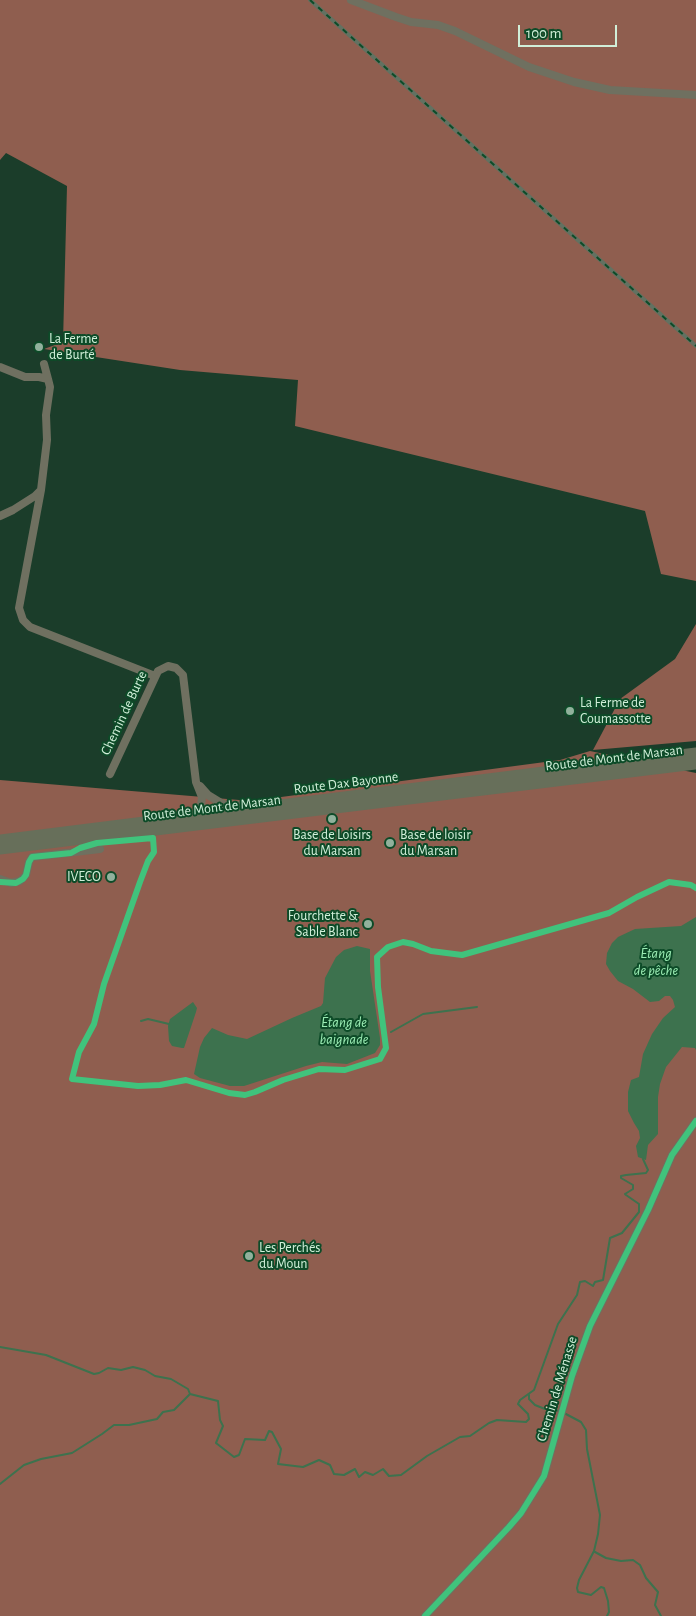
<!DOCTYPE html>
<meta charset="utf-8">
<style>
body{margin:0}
#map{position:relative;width:696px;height:1616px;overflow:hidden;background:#1b3d2a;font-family:"Alegreya Sans",sans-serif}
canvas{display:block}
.scale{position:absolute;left:518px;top:25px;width:99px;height:22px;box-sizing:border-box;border:2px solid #d1efd9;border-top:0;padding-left:6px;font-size:15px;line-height:18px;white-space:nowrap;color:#d1efd9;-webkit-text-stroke:4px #0d4b28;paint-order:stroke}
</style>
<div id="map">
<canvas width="696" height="1616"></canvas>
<div class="scale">100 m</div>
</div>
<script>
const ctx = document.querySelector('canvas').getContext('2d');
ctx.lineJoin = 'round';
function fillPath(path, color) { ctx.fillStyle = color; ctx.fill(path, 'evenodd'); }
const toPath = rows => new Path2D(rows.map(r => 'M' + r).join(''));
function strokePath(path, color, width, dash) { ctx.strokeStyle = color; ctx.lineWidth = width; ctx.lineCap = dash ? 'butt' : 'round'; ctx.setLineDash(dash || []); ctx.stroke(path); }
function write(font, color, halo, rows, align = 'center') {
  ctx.font = font + ' "Alegreya Sans",sans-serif'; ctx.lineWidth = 4; ctx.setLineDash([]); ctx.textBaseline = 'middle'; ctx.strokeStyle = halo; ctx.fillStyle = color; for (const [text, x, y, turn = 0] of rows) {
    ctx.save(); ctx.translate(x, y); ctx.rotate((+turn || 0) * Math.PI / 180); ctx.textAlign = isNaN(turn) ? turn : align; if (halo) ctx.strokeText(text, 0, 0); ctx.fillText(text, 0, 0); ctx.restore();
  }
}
const forest = toPath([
 [0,0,696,0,696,581,661,574,645,511,295,426,298,380,180,370,44,349,63,342,67,186,6,153,0,160],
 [696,624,696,741,593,750,620,699,675,659],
 [590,751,696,773,696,1616,0,1616,0,780,251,801,560,760]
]);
const water = toPath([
 [696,917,696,1050,695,1048,682,1047,666,1067,660,1084,658,1097,658,1134,648,1145,646,1160,638,1157,636,1146,640,1138,639,1131,634,1123,628,1111,628,1092,631,1080,639,1077,643,1054,652,1034,663,1018,675,1007,673,1000,670,996,665,996,659,1001,650,1002,633,989,618,981,610,971,606,964,607,953,612,943,618,937,635,929,681,926],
 [357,946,370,949,370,971,380,1038,380,1045,375,1053,347,1064,322,1062,306,1066,244,1086,230,1086,200,1078,194,1074,200,1047,204,1038,212,1028,228,1035,247,1039,292,1018,321,1006,323,1003,325,978,336,957,344,950],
 [193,1002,197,1008,196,1012,184,1048,182,1048,172,1046,169,1041,168,1026,170,1019]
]);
const stream = toPath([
 [141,1021,148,1019,169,1024],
 [391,1032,423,1014,477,1007],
 [0,1347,46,1355,94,1374,99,1373,108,1368,121,1370,133,1367,145,1370,155,1376,171,1379,188,1389,190,1394,218,1401,220,1420,223,1426,216,1443,234,1457,239,1455,245,1439,265,1440,269,1431,272,1432,281,1449,278,1464,303,1467,319,1460,330,1465,334,1474,344,1475,355,1469,359,1477,365,1472,373,1475,383,1469,389,1476,401,1475,427,1456,460,1437,470,1436,489,1423,497,1420,526,1422,529,1419,528,1414,518,1404,520,1400,534,1390,558,1324,577,1295,580,1282,585,1281,593,1286,595,1282,603,1280,610,1238,622,1233,639,1212,639,1204,626,1195,625,1194,633,1189,633,1185,621,1178,621,1176,626,1175,646,1173,648,1170,643,1159],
 [529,1395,529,1399,535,1405,545,1409,560,1411],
 [564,1413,581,1422,586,1430,587,1449,600,1515,598,1534,594,1551,579,1580,577,1588,578,1592,591,1595,601,1587,604,1588,608,1601,609,1612,607,1616],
 [0,1484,24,1465,41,1459,72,1453,102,1434,114,1425,129,1425,157,1419,163,1412,174,1410,190,1394],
 [595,1552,606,1558,621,1561,633,1560,640,1565,646,1578,658,1592,655,1605,661,1616]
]);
const street = toPath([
 [351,0,396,17,411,22,438,25,455,31,529,67,574,82,610,90,696,95],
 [44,364,48,379],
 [0,367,25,377,39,377,48,379,50,387,46,415,47,440,41,490,19,608,23,620,30,627,155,676],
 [0,516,13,510,35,496,40,491],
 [110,774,158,671,168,666,176,668,183,675,196,782,202,797,201,806,197,816],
 [200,786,208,795,221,803,229,806,239,805],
 [0,879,11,883,20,881,26,875,29,862,32,857,100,849],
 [425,1616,509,1527,521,1513,544,1476,572,1376,590,1326,648,1210,672,1155,696,1121]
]);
const primary = toPath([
 [0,840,696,753],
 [0,849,696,764]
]);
const rail = toPath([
 [310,0,696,346]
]);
const cycleway = toPath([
 [0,882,16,883,23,879,26,875,29,862,32,857,71,853,80,848,97,843,153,838,154,852,148,861,140,882,104,984,94,1024,79,1052,72,1079,138,1086,160,1085,186,1080,229,1093,245,1095,255,1092,283,1080,319,1069,345,1070,380,1059,386,1048,378,987,377,957,388,947,403,942,413,944,431,951,462,955,609,913,637,897,669,882,691,885,696,888],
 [425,1616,509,1527,521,1513,544,1476,572,1376,590,1326,648,1210,672,1155,696,1121]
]);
const markers = [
 [39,347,5,"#91b19c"],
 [570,711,5,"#91b19c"],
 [332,819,5,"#91b19c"],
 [390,843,5,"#91b19c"],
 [111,877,5,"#91b19c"],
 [368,924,5,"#91b19c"],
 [249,1256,5,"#91b19c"]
];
const poiNames = [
 ["La Ferme",49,339],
 ["de Burté",49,355],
 ["La Ferme de",580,703],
 ["Coumassotte",580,719],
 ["Base de Loisirs",332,835,"center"],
 ["du Marsan",332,851,"center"],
 ["Base de loisir",400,835],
 ["du Marsan",400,851],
 ["IVECO",101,877,"right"],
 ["Fourchette &",358,916,"right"],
 ["Sable Blanc",358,932,"right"],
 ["Les Perchés",259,1248],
 ["du Moun",259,1264]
];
const streetNames = [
 ["Chemin de Burte",124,713,-65],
 ["Route de Mont de Marsan",614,758,-7],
 ["Route Dax Bayonne",346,783,-7],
 ["Route de Mont de Marsan",212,808,-7],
 ["Chemin de Ménasse",557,1389,-73]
];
const waterNames = [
 ["Étang",656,953],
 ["de pêche",656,970],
 ["Étang de",344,1022],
 ["baignade",344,1039]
];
fillPath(forest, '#8f5e4f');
fillPath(water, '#3d724e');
strokePath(stream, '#3d724e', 2);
strokePath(street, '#6f7060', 8);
strokePath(primary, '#676f5a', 11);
strokePath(rail, '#627161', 4);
strokePath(rail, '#0d4b28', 2, [5.5]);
strokePath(cycleway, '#40c37c', 6);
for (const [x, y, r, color] of markers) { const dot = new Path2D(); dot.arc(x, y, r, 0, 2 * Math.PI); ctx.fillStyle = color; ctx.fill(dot); strokePath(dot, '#0d4b28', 2); }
write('14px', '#d1efd9', '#0d4b28', poiNames, 'left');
write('14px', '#d1efd9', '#0d4b28', streetNames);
write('italic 15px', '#9bedb4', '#0d4b28', waterNames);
</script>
